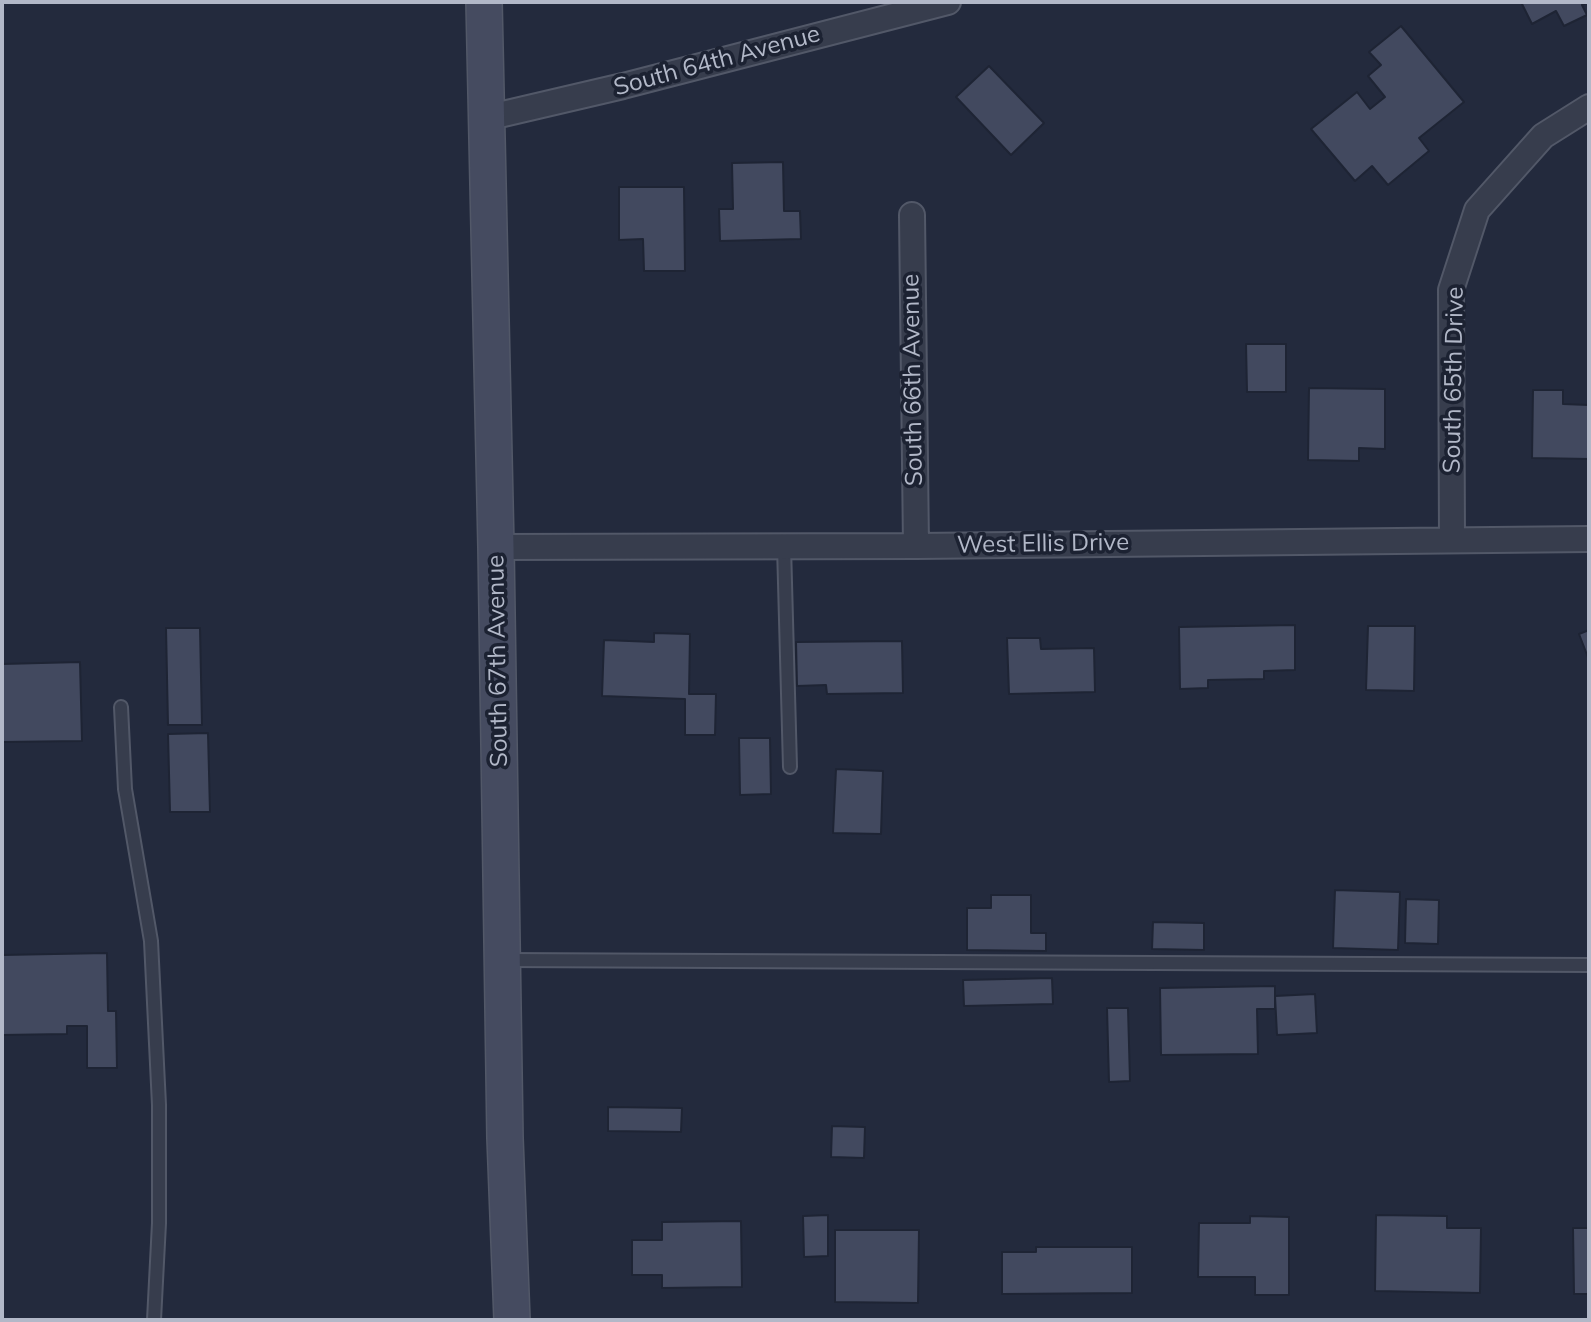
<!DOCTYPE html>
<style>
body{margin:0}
#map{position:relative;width:1591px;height:1322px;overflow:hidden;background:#232a3d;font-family:Mulish,sans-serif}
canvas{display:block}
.frame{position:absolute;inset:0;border:4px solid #b2b8c8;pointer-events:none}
</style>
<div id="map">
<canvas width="1591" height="1322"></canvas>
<div class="frame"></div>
</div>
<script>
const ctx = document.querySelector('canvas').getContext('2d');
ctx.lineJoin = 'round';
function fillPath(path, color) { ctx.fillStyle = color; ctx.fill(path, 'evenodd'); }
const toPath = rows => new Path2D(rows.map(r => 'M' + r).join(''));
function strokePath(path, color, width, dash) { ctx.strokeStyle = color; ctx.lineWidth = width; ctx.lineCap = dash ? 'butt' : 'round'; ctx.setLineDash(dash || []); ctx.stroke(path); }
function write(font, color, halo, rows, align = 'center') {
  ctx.font = font + ' Mulish,sans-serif'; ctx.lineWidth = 7; ctx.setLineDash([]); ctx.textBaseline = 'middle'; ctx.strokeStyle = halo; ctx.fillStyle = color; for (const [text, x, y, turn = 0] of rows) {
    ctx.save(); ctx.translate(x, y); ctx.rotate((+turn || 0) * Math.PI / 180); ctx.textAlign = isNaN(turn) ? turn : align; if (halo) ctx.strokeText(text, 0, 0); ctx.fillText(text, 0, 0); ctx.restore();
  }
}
const building = toPath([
 [1521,2,1588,2,1582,5,1587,15,1564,26,1556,11,1532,24,1521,2],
 [1401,26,1464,102,1419,138,1429,151,1388,185,1372,166,1355,181,1311,129,1357,92,1370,109,1385,97,1368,76,1381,65,1369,52,1401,26],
 [989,66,1044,123,1011,155,956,97,989,66],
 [783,162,784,211,800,211,801,239,720,241,719,209,733,209,732,163,783,162],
 [619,187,684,187,685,271,644,271,643,239,619,240,619,187],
 [1246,344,1286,344,1286,392,1247,392,1246,344],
 [1309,388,1385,389,1385,449,1359,448,1359,461,1308,460,1309,388],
 [1533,390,1563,390,1563,404,1589,405,1589,459,1532,458,1533,390],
 [1295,625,1295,670,1264,671,1264,679,1208,680,1208,688,1180,689,1179,627,1295,625],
 [1368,626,1415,626,1414,691,1366,690,1368,626],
 [166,628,200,628,202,725,168,725,166,628],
 [1589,630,1589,660,1579,634,1589,630],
 [654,633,690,634,689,694,716,694,715,735,685,735,685,699,602,696,604,640,654,642,654,633],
 [1007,638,1040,638,1041,649,1094,648,1095,692,1009,694,1007,638],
 [902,641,903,693,827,694,826,685,797,686,796,642,902,641],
 [80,662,82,741,2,742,2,664,80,662],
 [208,733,210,812,170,812,168,734,208,733],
 [739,738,770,738,771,794,740,795,739,738],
 [836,769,883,771,881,834,833,833,836,769],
 [1335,890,1400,892,1398,950,1333,948,1335,890],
 [991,895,1031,895,1031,933,1046,933,1046,951,967,950,967,908,991,908,991,895],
 [1406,899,1439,900,1438,944,1405,943,1406,899],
 [1153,922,1204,923,1204,950,1152,949,1153,922],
 [107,953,108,1011,116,1011,117,1068,87,1068,87,1026,67,1026,67,1034,2,1035,2,955,107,953],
 [1052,978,1053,1004,964,1006,963,980,1052,978],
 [1275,986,1275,1009,1257,1009,1258,1054,1161,1055,1160,988,1275,986],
 [1315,994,1317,1033,1277,1035,1275,996,1315,994],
 [1107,1008,1128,1008,1130,1081,1109,1082,1107,1008],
 [608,1107,682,1108,681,1132,608,1131,608,1107],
 [832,1126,865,1127,864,1158,831,1157,832,1126],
 [828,1215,828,1256,804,1257,803,1216,828,1215],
 [1376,1215,1447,1216,1447,1228,1481,1228,1480,1293,1375,1291,1376,1215],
 [1250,1216,1289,1217,1289,1295,1255,1295,1255,1277,1198,1277,1199,1223,1250,1223,1250,1216],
 [741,1221,742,1287,662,1288,662,1275,632,1275,632,1240,662,1240,662,1222,741,1221],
 [1573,1228,1589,1228,1589,1294,1574,1294,1573,1228],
 [835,1230,919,1230,918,1303,835,1302,835,1230],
 [1036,1247,1132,1247,1132,1293,1002,1294,1002,1252,1036,1252,1036,1247]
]);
const lane = toPath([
 [784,546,790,767],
 [121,707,125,789,151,941,159,1105,159,1223,154,1320],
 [503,960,1589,965]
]);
const street = toPath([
 [486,118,623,86,948,2],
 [912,215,916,546],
 [1452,539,1451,290,1477,210,1543,136,1589,107],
 [496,547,916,546,1589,539]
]);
const secondary = toPath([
 [484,2,496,547,505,1138,512,1320]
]);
const streetNames = [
 ["South 64th Avenue",717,61,-15],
 ["South 66th Avenue",913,380,-91],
 ["South 65th Drive",1454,380,-89],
 ["West Ellis Drive",1043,544,-1],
 ["South 67th Avenue",498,661,-91]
];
fillPath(building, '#42495f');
strokePath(building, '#1e2434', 2);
strokePath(lane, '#525868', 16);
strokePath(street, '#525868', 28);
strokePath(secondary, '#525868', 38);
strokePath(lane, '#373d4d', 12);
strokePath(street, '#373d4d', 24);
strokePath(secondary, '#454b60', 35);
write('24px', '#b2b8c8', '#1c2232', streetNames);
</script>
